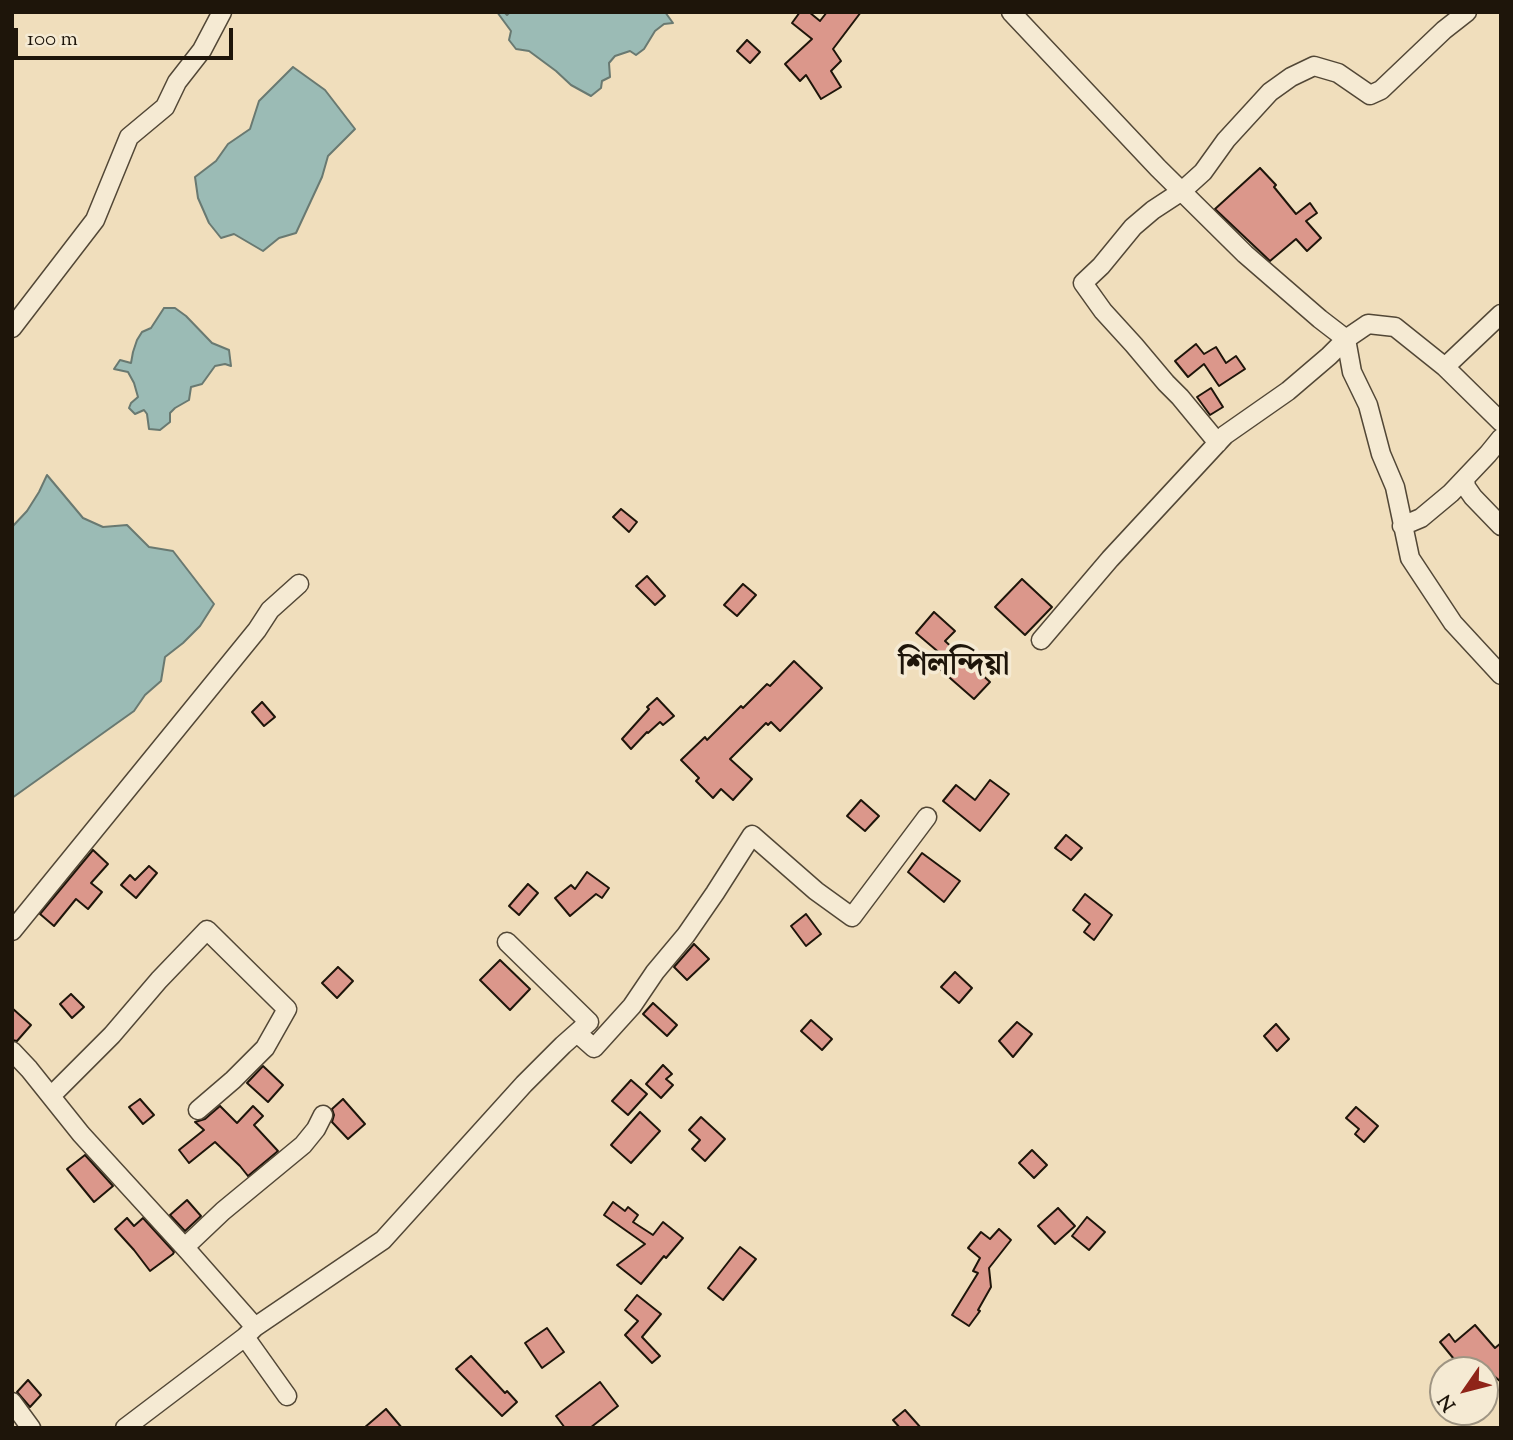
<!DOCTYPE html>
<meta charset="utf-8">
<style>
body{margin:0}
#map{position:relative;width:1513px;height:1440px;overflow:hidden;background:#f0debc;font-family:"Sorts Mill Goudy",serif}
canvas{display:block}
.frame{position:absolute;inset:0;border:14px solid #1e150a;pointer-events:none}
.north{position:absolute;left:1429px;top:1356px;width:70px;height:70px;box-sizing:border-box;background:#f5ead3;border:2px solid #9f9583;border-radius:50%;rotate:235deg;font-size:19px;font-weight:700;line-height:28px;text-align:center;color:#1e150a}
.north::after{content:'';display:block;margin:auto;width:24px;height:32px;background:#8f2418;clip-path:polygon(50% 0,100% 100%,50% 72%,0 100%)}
.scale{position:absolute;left:14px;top:28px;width:219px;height:32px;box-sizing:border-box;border:4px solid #1e150a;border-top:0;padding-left:9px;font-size:21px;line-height:24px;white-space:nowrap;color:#1e150a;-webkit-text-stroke:5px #f5ead3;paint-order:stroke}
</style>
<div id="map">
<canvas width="1513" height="1440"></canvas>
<div class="frame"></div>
<div class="north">N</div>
<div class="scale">100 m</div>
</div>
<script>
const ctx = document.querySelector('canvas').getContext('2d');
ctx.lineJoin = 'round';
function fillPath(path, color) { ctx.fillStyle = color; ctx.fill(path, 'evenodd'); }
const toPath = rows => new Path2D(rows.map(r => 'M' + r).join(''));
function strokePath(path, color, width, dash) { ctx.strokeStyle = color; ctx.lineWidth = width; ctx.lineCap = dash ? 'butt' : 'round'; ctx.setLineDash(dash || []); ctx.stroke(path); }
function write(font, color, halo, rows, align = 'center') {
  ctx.font = font + ' "Sorts Mill Goudy","Noto Serif Bengali",serif'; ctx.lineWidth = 7; ctx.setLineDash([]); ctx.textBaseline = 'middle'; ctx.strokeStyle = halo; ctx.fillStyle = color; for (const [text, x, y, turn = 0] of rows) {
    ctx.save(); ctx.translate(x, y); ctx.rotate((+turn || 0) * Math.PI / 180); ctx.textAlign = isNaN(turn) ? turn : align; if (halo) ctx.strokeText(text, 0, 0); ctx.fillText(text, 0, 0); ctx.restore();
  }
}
const water = toPath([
 [497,12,504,12,507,15,510,12,665,12,673,23,664,24,655,31,644,49,636,55,630,51,615,56,609,63,610,77,602,81,601,88,591,96,571,85,556,71,529,51,516,49,509,40,511,31,497,12],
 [293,67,325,90,355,129,328,156,322,177,296,233,279,238,263,251,234,234,221,238,209,223,198,198,195,177,216,161,228,144,250,129,259,101,293,67],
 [164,308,175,308,186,316,212,343,229,350,231,366,225,364,215,366,202,384,191,387,189,400,175,408,170,413,170,422,160,430,149,429,147,414,144,410,135,414,129,408,131,403,138,397,134,383,128,372,114,369,120,360,131,363,133,352,137,340,142,332,151,328,164,308],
 [47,475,83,518,103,527,127,525,149,547,173,551,214,604,200,626,183,643,165,657,161,681,145,695,134,711,12,798,12,527,27,511,39,492,47,475]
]);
const building = toPath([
 [800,12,809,12,820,21,827,12,861,12,833,49,841,61,831,71,841,87,821,99,806,75,800,81,785,64,812,39,792,23,800,12],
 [747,40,760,52,750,63,737,51,747,40],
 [1260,168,1276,185,1274,187,1296,214,1310,203,1317,213,1306,221,1321,238,1307,251,1296,239,1270,261,1215,209,1260,168],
 [1196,344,1204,354,1216,347,1226,363,1236,356,1245,369,1219,386,1204,364,1188,377,1175,361,1196,344],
 [1211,388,1223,407,1210,415,1197,397,1211,388],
 [621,509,637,522,629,532,613,517,621,509],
 [647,576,665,596,655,605,636,586,647,576],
 [1022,579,1052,607,1025,635,995,607,1022,579],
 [743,584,756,595,737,616,724,605,743,584],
 [934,612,955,631,945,641,990,682,974,699,934,664,942,655,916,633,934,612],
 [794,661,822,688,780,731,771,722,768,725,766,723,730,759,752,779,733,800,721,789,713,798,696,781,699,778,681,760,705,737,707,740,741,706,743,708,767,684,770,686,794,661],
 [657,698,674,716,663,725,660,722,648,733,647,732,631,749,622,739,649,709,647,707,657,698],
 [262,702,275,717,264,726,252,712,262,702],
 [990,780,1009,794,980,831,943,801,956,785,975,800,990,780],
 [861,800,879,816,865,831,847,816,861,800],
 [1066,835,1082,848,1071,860,1055,848,1066,835],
 [93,850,108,864,91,883,102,892,88,909,76,899,54,926,40,914,93,850],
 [922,853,960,881,944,902,908,872,922,853],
 [149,866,157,873,136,898,121,885,130,875,135,880,149,866],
 [587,872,609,888,602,898,596,894,570,916,555,898,571,885,575,889,587,872],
 [528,884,538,893,519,915,509,906,528,884],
 [1085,894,1112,915,1094,940,1084,932,1090,924,1073,910,1085,894],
 [806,914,821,934,806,946,791,926,806,914],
 [694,944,709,959,687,980,674,967,694,944],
 [500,960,530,989,510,1010,480,980,500,960],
 [338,967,353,981,337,998,322,983,338,967],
 [955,972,972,988,959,1003,941,987,955,972],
 [71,994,84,1007,72,1018,60,1004,71,994],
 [653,1003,677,1025,667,1036,643,1014,653,1003],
 [12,1008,31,1025,17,1041,12,1040,12,1008],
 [811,1020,832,1039,822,1050,801,1031,811,1020],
 [1017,1022,1032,1034,1013,1057,999,1041,1017,1022],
 [1276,1024,1289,1039,1277,1051,1264,1036,1276,1024],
 [663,1065,672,1074,666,1079,673,1085,661,1098,646,1084,663,1065],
 [263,1066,283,1085,268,1102,247,1083,263,1066],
 [631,1080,647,1094,628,1115,612,1101,631,1080],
 [140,1099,154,1115,143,1124,129,1107,140,1099],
 [343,1099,365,1124,348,1139,332,1122,334,1115,332,1109,343,1099],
 [220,1106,237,1123,253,1106,263,1116,254,1125,278,1151,248,1176,240,1166,215,1142,189,1163,179,1150,204,1130,195,1122,205,1119,220,1106],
 [1356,1107,1378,1126,1364,1142,1355,1134,1359,1129,1346,1118,1356,1107],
 [640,1112,660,1131,631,1163,611,1145,640,1112],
 [701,1117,725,1139,705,1161,692,1149,700,1140,689,1130,701,1117],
 [1032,1150,1047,1165,1034,1178,1019,1163,1032,1150],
 [85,1155,113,1186,94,1202,67,1169,85,1155],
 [187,1200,201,1216,185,1231,170,1215,187,1200],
 [613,1202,625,1211,628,1207,638,1215,633,1222,653,1235,663,1222,683,1238,666,1258,664,1256,641,1284,617,1265,645,1244,604,1215,613,1202],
 [1058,1208,1075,1226,1055,1244,1038,1226,1058,1208],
 [1087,1217,1105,1232,1089,1250,1072,1236,1087,1217],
 [127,1218,134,1226,143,1218,174,1252,173,1254,150,1271,134,1250,115,1229,127,1218],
 [999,1229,1011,1240,989,1268,991,1287,978,1310,980,1311,969,1326,952,1315,978,1273,973,1271,980,1258,968,1248,981,1232,990,1239,999,1229],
 [740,1247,756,1259,723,1300,708,1288,740,1247],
 [637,1295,661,1314,642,1337,660,1356,652,1363,625,1335,638,1321,625,1310,637,1295],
 [1475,1325,1495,1348,1501,1343,1501,1382,1494,1376,1485,1382,1485,1370,1463,1370,1440,1342,1449,1334,1455,1342,1475,1325],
 [547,1328,564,1352,542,1368,525,1343,547,1328],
 [471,1356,505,1393,507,1391,517,1402,502,1416,456,1369,471,1356],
 [28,1380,41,1395,30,1407,17,1392,28,1380],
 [600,1382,618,1406,590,1428,565,1428,556,1416,600,1382],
 [386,1409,402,1428,364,1428,386,1409],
 [905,1410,921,1428,900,1428,893,1420,905,1410]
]);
const minor = toPath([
 [1011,12,1158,168,1245,254,1320,319,1346,339,1329,356,1288,391,1225,435,1110,559,1041,640],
 [12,328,95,220,129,137,165,107,177,82,202,50,222,12],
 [1445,367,1501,314],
 [1501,422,1445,367,1395,327,1368,324,1346,339,1352,372,1368,405,1381,454,1395,487,1410,558,1453,623,1501,675],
 [1218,443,1180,397,1166,383,1134,345,1103,311,1083,283,1101,266,1133,227,1153,210,1182,191,1203,172,1226,140,1270,92,1291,77,1314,66,1338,73,1370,95,1381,90,1444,30,1467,12],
 [1465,479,1466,487,1473,497,1501,526],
 [1402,526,1421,518,1451,493,1488,454,1501,438],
 [12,931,257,630,270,610,299,584],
 [577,1033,594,1048,632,1006,655,972,686,935,715,893,752,835,816,891,852,917,927,817],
 [12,1051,29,1069,81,1134,188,1251,255,1327],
 [51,1096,112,1035,159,980,207,930,287,1009,265,1048,233,1080,198,1110],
 [185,1247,223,1211,303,1145,316,1129,323,1115],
 [245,1337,287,1396],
 [12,1402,31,1428],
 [125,1428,245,1337,255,1327,383,1240,524,1084,563,1045,589,1022,507,942]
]);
const quarterNames = [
 ["শিলন্দিয়া",954,669]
];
fillPath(water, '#9bbbb5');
strokePath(water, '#697971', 2);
fillPath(building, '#db978b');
strokePath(building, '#1e150a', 2);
strokePath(minor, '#524736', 21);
strokePath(minor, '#f5ead3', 18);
write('bold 32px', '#1e150a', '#f5ead3', quarterNames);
</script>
